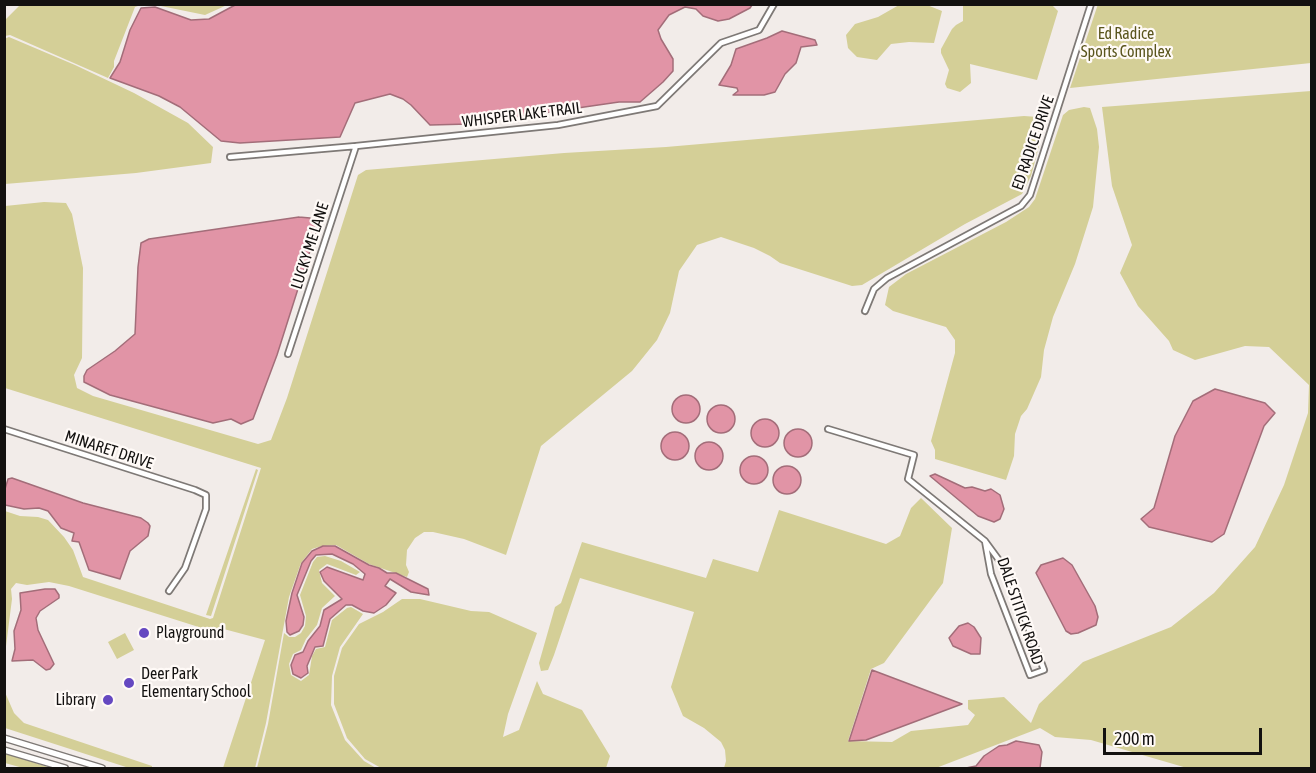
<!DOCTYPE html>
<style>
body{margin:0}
#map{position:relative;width:1316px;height:773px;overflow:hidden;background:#f2ece9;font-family:"Asap Condensed",sans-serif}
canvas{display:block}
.frame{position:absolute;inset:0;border:6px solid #131110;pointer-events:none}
.scale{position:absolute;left:1103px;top:728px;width:159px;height:27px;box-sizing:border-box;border:3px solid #131110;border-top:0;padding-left:8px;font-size:18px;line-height:21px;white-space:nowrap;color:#131110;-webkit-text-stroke:4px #fffaf7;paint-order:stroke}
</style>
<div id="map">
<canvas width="1316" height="773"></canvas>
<div class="frame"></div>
<div class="scale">200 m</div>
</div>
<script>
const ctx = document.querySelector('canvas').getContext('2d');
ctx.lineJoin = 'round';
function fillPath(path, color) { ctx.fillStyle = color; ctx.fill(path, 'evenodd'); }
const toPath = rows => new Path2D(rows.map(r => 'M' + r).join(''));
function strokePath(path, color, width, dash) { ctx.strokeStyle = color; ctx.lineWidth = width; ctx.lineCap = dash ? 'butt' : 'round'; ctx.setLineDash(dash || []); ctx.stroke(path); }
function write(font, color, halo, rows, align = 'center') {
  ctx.font = font + ' "Asap Condensed",sans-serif'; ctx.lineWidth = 4.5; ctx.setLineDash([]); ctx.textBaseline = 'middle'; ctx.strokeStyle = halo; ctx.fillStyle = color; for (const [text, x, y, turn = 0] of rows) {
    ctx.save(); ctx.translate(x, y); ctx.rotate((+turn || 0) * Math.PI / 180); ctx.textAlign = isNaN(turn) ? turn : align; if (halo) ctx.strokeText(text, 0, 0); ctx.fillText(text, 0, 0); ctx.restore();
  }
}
const green = toPath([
 [1098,4,1311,5,1311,63,1070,88],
 [20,5,20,4,141,5,135,7,114,61,114,67,108,78,10,35,5,36,5,20],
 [156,5,227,5,205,15],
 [899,5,927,5,942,11,934,43,909,42,891,44,877,60,857,57,848,48,846,35,855,24,878,17],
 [963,5,1052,5,1058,11,1037,80,970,64,971,83,960,92,947,88,945,84,949,70,941,53,941,49,952,29,956,25,963,21],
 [9,37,75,65,134,93,188,123,213,147,211,163,136,173,5,184,4,39],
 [1311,91,1311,768,1187,768,1091,740,1055,737,1040,728,936,768,724,768,726,761,725,750,721,742,704,728,683,716,671,687,694,612,580,578,554,655,548,670,541,671,539,663,555,607,561,603,582,542,706,578,713,559,758,572,779,510,886,544,900,536,911,508,921,498,952,528,943,583,884,663,871,669,848,741,892,742,911,731,968,725,975,715,968,709,968,700,1004,697,1031,723,1039,704,1083,662,1171,627,1214,593,1255,547,1284,485,1308,413,1309,385,1269,347,1245,346,1195,360,1173,350,1169,341,1138,306,1120,273,1132,245,1112,186,1102,107],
 [1084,107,1090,108,1097,129,1099,147,1093,207,1075,264,1053,317,1044,350,1041,377,1027,409,1021,416,1015,434,1014,456,1006,480,935,459,935,450,931,441,955,353,955,340,946,327,893,311,885,305,889,287,906,274,1006,222,1029,207,1035,199,1063,115,1069,110],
 [1024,116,1038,117,1046,120,1031,176,1022,194,965,224,862,285,852,286,780,263,770,256,754,248,721,237,697,245,679,271,670,313,657,340,632,371,541,446,506,555,464,539,433,532,424,532,415,538,407,550,406,565,409,572,407,577,369,564,336,545,322,546,312,549,301,563,289,597,266,723,255,768,223,768,265,640,220,628,212,631,205,629,69,586,49,582,27,585,16,583,11,589,12,599,5,654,5,511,20,516,38,517,48,520,64,537,73,550,83,577,210,619,213,618,261,468,5,388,5,206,44,202,66,203,72,214,83,268,82,358,74,375,77,388,93,396,258,444,271,440,287,398,358,175,366,170,564,153,666,147],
 [256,469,258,470,211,616,206,615],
 [325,556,341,561,360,572,356,575,327,564,319,570,322,583,335,596,322,608,317,625,306,639,301,650,293,654,289,664,291,675,301,681,309,675,312,656,316,649,325,647,332,620,347,608,351,607,363,614,340,647,332,676,331,705,345,740,364,761,376,768,257,768,268,724,284,633,289,637,295,637,301,633,305,626,306,616,300,595,313,562,317,557],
 [402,599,420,599,471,611,489,612,537,633,508,714,503,737,519,730,537,681,543,694,582,710,610,756,606,768,381,768,365,759,347,738,334,704,334,676,342,648,359,624,383,612],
 [125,633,134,650,117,659,108,642],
 [4,690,14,713,24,723,152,766,152,768,129,768,5,728],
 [5,753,23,759,51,768,23,768,5,763]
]);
const water = toPath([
 [237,4,751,4,752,5,750,8,729,19,718,21,703,16,696,9,685,7,669,15,658,30,661,39,673,59,673,71,663,82,640,102,619,102,515,117,491,113,469,124,430,125,411,105,403,99,390,94,355,103,340,137,240,143,221,141,180,107,159,96,110,78,120,62,130,30,141,8,155,7,191,20,209,19,237,4],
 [782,31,815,40,817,45,801,47,796,63,785,74,775,92,764,95,733,95,738,91,737,88,719,85,731,65,736,49,767,38,782,31],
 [299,217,310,218,317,224,316,232,277,355,253,419,241,424,231,419,213,423,110,395,84,382,84,376,87,370,115,351,135,334,138,267,141,243,149,239,299,217],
 [1215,389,1265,403,1275,413,1264,426,1224,534,1212,542,1149,527,1141,519,1154,508,1175,436,1193,401,1215,389],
 '672 409a14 14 0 1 1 28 0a14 14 0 1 1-28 0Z',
 '707 419a14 14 0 1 1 28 0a14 14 0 1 1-28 0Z',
 '751 433a14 14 0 1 1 28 0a14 14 0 1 1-28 0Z',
 '784 443a14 14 0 1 1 28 0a14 14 0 1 1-28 0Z',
 '661 446a14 14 0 1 1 28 0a14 14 0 1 1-28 0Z',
 '695 456a14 14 0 1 1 28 0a14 14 0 1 1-28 0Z',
 '740 470a14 14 0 1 1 28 0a14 14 0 1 1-28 0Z',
 '773 480a14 14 0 1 1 28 0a14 14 0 1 1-28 0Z',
 [935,474,965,488,972,487,985,491,991,489,1000,495,1004,509,1000,519,994,522,978,516,930,476,935,474],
 [12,478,83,503,141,518,148,523,150,526,148,536,130,551,120,579,89,570,79,542,72,541,74,533,61,528,48,511,39,508,24,509,5,505,5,489,8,479,12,478],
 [323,546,335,546,369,565,379,568,387,573,396,573,428,589,429,595,411,592,390,579,385,586,396,593,386,605,374,613,363,611,352,605,346,605,330,619,323,646,315,647,307,666,308,673,301,678,293,674,291,665,295,655,303,652,308,641,320,626,324,610,342,599,324,581,320,572,327,567,363,580,365,574,353,564,332,554,316,555,311,561,297,595,304,617,303,625,299,631,290,635,287,632,286,621,292,593,302,563,312,551,323,546],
 [1063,558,1072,565,1095,606,1098,617,1096,625,1078,633,1071,634,1066,631,1036,573,1041,565,1063,558],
 [45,589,55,589,59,595,59,598,40,611,36,618,38,630,54,664,50,669,46,670,33,660,12,661,15,649,14,631,21,610,20,593,45,589],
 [968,623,974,627,981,638,980,654,971,654,953,646,949,638,959,626,968,623],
 [872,670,962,704,866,740,849,741,872,670],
 [1016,741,1039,745,1042,752,1040,768,966,768,976,766,984,756,999,746,1007,745,1016,741]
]);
const minor = toPath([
 [230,157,356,146,558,125,657,106,721,43,759,30,774,4],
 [865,311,874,289,887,278,1021,206,1030,195,1091,4],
 [288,354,356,146],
 [4,429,195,490,206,495,206,509,185,568,169,591],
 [828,429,914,455,908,479,985,541,991,574,1030,675,1044,670,1007,571,985,541]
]);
const tertiary = toPath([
 [4,738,102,768],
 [4,750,65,768]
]);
const markers = [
 [144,633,6,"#6548c1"],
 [129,683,6,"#6548c1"],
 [108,700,6,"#6548c1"]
];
const parkNames = [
 ["Ed Radice",1126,34],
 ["Sports Complex",1126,52]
];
const streetNames = [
 ["WHISPER LAKE TRAIL",522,115,-7],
 ["ED RADICE DRIVE",1033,143,-71],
 ["LUCKY ME LANE",310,246,-72],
 ["MINARET DRIVE",109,450,18],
 ["DALE STITICK ROAD",1020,611,71]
];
const poiNames = [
 ["Playground",156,633],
 ["Deer Park",141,674],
 ["Elementary School",141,692],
 ["Library",96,700,"right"]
];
fillPath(green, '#d4cf97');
fillPath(water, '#e194a6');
strokePath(water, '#a36d79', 1.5);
strokePath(minor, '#7e7976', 8);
strokePath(tertiary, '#7e7976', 8);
strokePath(minor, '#fff', 4.5);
strokePath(tertiary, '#fff', 5);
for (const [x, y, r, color] of markers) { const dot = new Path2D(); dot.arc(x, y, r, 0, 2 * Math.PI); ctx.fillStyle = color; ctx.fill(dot); strokePath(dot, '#fffaf7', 2); }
write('16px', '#5a551d', '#fffaf7', parkNames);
write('16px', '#131110', '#fffaf7', streetNames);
write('16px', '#131110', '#fffaf7', poiNames, 'left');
</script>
